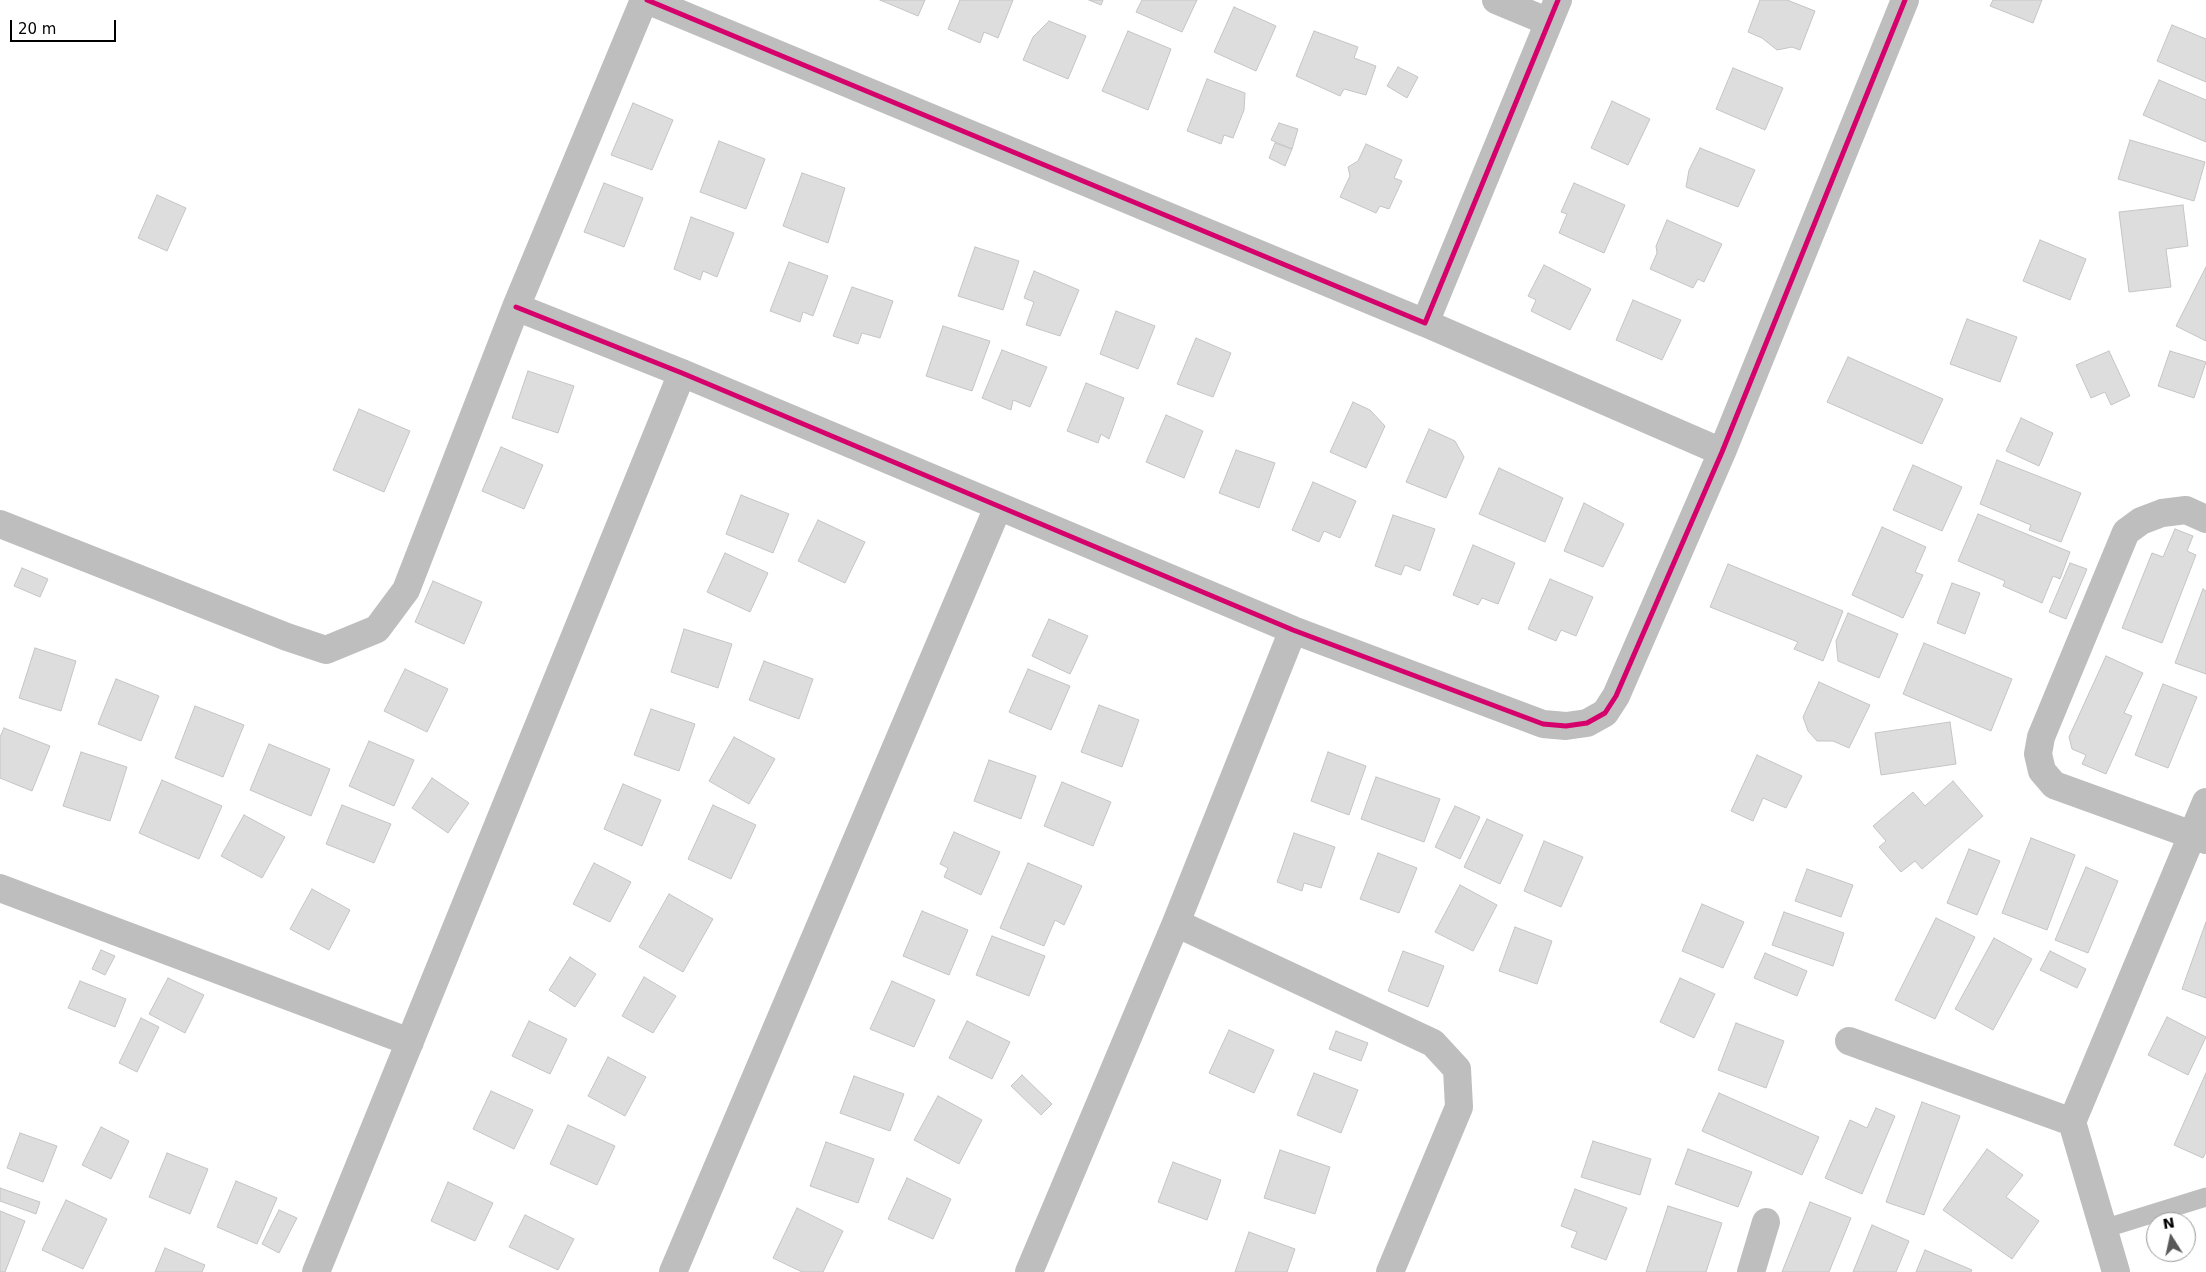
<!DOCTYPE html>
<style>
body{margin:0}
#map{position:relative;width:2206px;height:1272px;overflow:hidden;background:#fff;font-family:"DejaVu Sans",sans-serif}
canvas{display:block}
.north{position:absolute;left:2146px;top:1212px;width:50px;height:50px;box-sizing:border-box;background:#fff;border:1px solid #999;border-radius:50%;rotate:350deg;font-size:14px;font-weight:700;line-height:20px;text-align:center;color:#000}
.north::after{content:'';display:block;margin:auto;width:18px;height:22px;background:#595959;clip-path:polygon(50% 0,100% 100%,50% 72%,0 100%)}
.scale{position:absolute;left:10px;top:20px;width:106px;height:22px;box-sizing:border-box;border:2px solid #000;border-top:0;padding-left:6px;font-size:15px;line-height:18px;white-space:nowrap;color:#000;-webkit-text-stroke:4px #fff;paint-order:stroke}
</style>
<div id="map">
<canvas width="2206" height="1272"></canvas>
<div class="north">N</div>
<div class="scale">20 m</div>
</div>
<script>
const ctx = document.querySelector('canvas').getContext('2d');
ctx.lineJoin = 'round';
function fillPath(path, color) { ctx.fillStyle = color; ctx.fill(path, 'evenodd'); }
const toPath = rows => new Path2D(rows.map(r => 'M' + r).join(''));
function strokePath(path, color, width, dash) { ctx.strokeStyle = color; ctx.lineWidth = width; ctx.lineCap = dash ? 'butt' : 'round'; ctx.setLineDash(dash || []); ctx.stroke(path); }
const building = toPath([
 [880,0,925,0,918,16,880,0],
 [960,0,1013,0,998,38,984,32,980,43,948,29,960,0],
 [1089,0,1103,0,1101,5,1089,0],
 [1142,0,1197,0,1182,32,1136,12,1142,0],
 [1760,0,1787,0,1815,11,1800,50,1792,47,1777,50,1762,38,1748,32,1760,0],
 [1993,0,2042,0,2033,23,1990,6,1993,0],
 [1234,7,1276,26,1256,71,1214,52,1234,7],
 [1049,21,1086,36,1068,79,1023,60,1033,37,1049,21],
 [2172,25,2206,39,2206,82,2157,61,2172,25],
 [1128,31,1171,49,1148,110,1102,91,1128,31],
 [1314,31,1358,47,1354,58,1376,66,1366,95,1344,89,1340,96,1296,76,1314,31],
 [1398,67,1418,77,1407,98,1387,86,1398,67],
 [1733,68,1783,88,1765,130,1716,109,1733,68],
 [1207,79,1245,93,1244,110,1233,138,1224,135,1221,144,1187,131,1207,79],
 [2159,80,2206,100,2206,142,2143,115,2159,80],
 [1612,101,1650,119,1628,165,1591,148,1612,101],
 [633,103,673,120,652,170,611,155,633,103],
 [1279,123,1298,129,1292,149,1271,140,1279,123],
 [2130,140,2205,162,2194,201,2118,179,2130,140],
 [719,141,765,159,746,209,700,192,719,141],
 [1275,143,1292,149,1285,166,1269,158,1275,143],
 [1366,144,1402,160,1394,178,1402,181,1389,209,1380,206,1376,213,1340,197,1350,176,1348,167,1358,161,1366,144],
 [1700,148,1755,170,1738,207,1686,187,1689,170,1700,148],
 [802,173,845,188,828,243,783,226,802,173],
 [604,183,643,198,624,247,584,232,604,183],
 [1574,183,1625,205,1604,253,1559,233,1567,214,1561,212,1574,183],
 [157,195,186,208,167,251,138,238,157,195],
 [2183,205,2188,246,2166,249,2171,287,2129,292,2119,212,2183,205],
 [691,217,734,233,717,277,703,271,700,280,674,269,691,217],
 [1667,220,1722,244,1704,282,1698,279,1693,288,1650,269,1657,253,1656,246,1667,220],
 [2040,240,2086,259,2070,300,2023,281,2040,240],
 [975,247,1019,261,1003,310,958,296,975,247],
 [789,262,828,276,813,316,803,312,800,322,770,311,789,262],
 [1544,265,1591,289,1570,330,1531,311,1536,300,1528,296,1544,265],
 [2206,267,2206,341,2176,326,2206,267],
 [1034,271,1079,290,1060,336,1026,325,1034,302,1024,298,1034,271],
 [852,287,893,301,880,338,862,333,858,344,833,336,852,287],
 [1633,300,1681,320,1662,360,1616,340,1633,300],
 [1116,311,1155,326,1138,369,1100,354,1116,311],
 [1967,319,2017,337,2000,382,1950,364,1967,319],
 [943,326,990,341,972,391,926,376,943,326],
 [1196,338,1231,353,1213,397,1177,384,1196,338],
 [1002,350,1047,367,1030,407,1013,400,1011,410,982,398,1002,350],
 [2109,351,2130,396,2111,405,2105,392,2091,398,2076,365,2109,351],
 [2170,351,2206,362,2194,398,2158,386,2170,351],
 [1848,357,1943,399,1922,444,1827,402,1848,357],
 [528,371,574,386,558,433,512,418,528,371],
 [1086,383,1124,398,1109,439,1101,434,1098,443,1067,431,1086,383],
 [1353,402,1370,410,1385,426,1366,468,1330,452,1353,402],
 [359,409,410,431,384,492,333,470,359,409],
 [1166,415,1203,431,1184,478,1146,462,1166,415],
 [2021,418,2053,433,2039,466,2006,451,2021,418],
 [1429,429,1455,441,1464,457,1446,498,1406,482,1429,429],
 [501,447,543,465,524,509,482,491,501,447],
 [1236,450,1275,463,1259,508,1219,493,1236,450],
 [1997,460,2081,493,2061,542,2029,530,2031,525,1980,504,1997,460],
 [1913,465,1962,487,1942,531,1893,510,1913,465],
 [1499,468,1563,498,1545,542,1479,514,1499,468],
 [1313,482,1356,501,1340,538,1324,531,1319,542,1292,530,1313,482],
 [741,495,789,514,773,553,726,534,741,495],
 [1584,503,1624,524,1603,567,1564,551,1584,503],
 [1978,514,2070,552,2060,579,2053,576,2042,603,2003,586,2005,581,1958,561,1978,514],
 [1393,515,1435,529,1420,571,1405,565,1401,575,1375,566,1393,515],
 [818,520,865,542,845,583,798,561,818,520],
 [1882,527,1926,547,1915,572,1923,575,1903,618,1852,595,1882,527],
 [2175,529,2193,536,2187,551,2196,555,2162,643,2122,628,2152,553,2163,557,2175,529],
 [1473,545,1515,563,1498,604,1482,598,1478,605,1453,595,1473,545],
 [725,553,768,573,750,612,707,592,725,553],
 [2070,563,2087,569,2066,619,2049,612,2070,563],
 [1728,564,1843,611,1823,661,1794,649,1798,642,1710,607,1728,564],
 [22,568,48,579,40,597,14,586,22,568],
 [1550,579,1593,597,1576,636,1561,630,1556,641,1528,629,1550,579],
 [433,581,482,602,464,644,415,622,433,581],
 [1952,583,1980,593,1965,634,1937,623,1952,583],
 [2203,589,2206,591,2206,674,2175,663,2203,589],
 [1848,613,1898,634,1879,678,1838,661,1836,641,1848,613],
 [1049,619,1088,636,1070,674,1032,656,1049,619],
 [684,629,732,644,718,688,671,672,684,629],
 [1924,643,2012,679,1991,731,1903,694,1924,643],
 [35,648,76,661,61,711,19,698,35,648],
 [2106,656,2143,673,2124,713,2132,716,2106,774,2082,764,2086,755,2072,749,2069,737,2106,656],
 [764,661,813,679,799,719,749,700,764,661],
 [405,669,448,689,427,732,384,711,405,669],
 [1028,669,1070,686,1051,730,1009,712,1028,669],
 [116,679,159,696,141,741,98,724,116,679],
 [1819,682,1870,705,1849,748,1833,741,1817,741,1808,731,1803,717,1819,682],
 [2163,684,2197,697,2168,768,2135,755,2163,684],
 [1099,705,1139,720,1122,767,1081,752,1099,705],
 [195,706,244,725,223,777,175,758,195,706],
 [651,709,695,724,679,771,634,755,651,709],
 [1950,722,1956,764,1881,775,1875,733,1950,722],
 [4,728,50,746,32,791,0,778,0,737,4,728],
 [734,737,775,759,749,804,709,781,734,737],
 [369,741,414,760,394,806,349,786,369,741],
 [269,744,330,769,311,816,250,790,269,744],
 [81,752,127,767,110,821,63,806,81,752],
 [1328,752,1366,766,1349,815,1311,801,1328,752],
 [1757,755,1802,776,1786,808,1763,798,1753,821,1731,811,1757,755],
 [989,760,1036,776,1021,819,974,801,989,760],
 [1376,777,1440,799,1424,842,1361,819,1376,777],
 [432,778,469,803,448,833,412,808,432,778],
 [162,780,222,806,199,859,139,833,162,780],
 [1953,781,1983,816,1922,869,1915,861,1901,872,1879,847,1886,841,1873,826,1913,792,1925,806,1953,781],
 [1062,782,1111,802,1093,846,1044,826,1062,782],
 [623,784,661,800,642,846,604,829,623,784],
 [342,805,391,824,374,863,326,844,342,805],
 [713,805,756,825,731,879,688,859,713,805],
 [1455,806,1480,817,1460,859,1435,847,1455,806],
 [244,815,285,837,262,878,221,856,244,815],
 [1487,819,1523,835,1500,884,1464,867,1487,819],
 [954,832,1000,852,981,895,944,877,948,868,940,864,954,832],
 [1294,833,1335,847,1321,888,1304,883,1302,891,1277,882,1294,833],
 [2031,838,2075,855,2047,930,2002,913,2031,838],
 [1544,841,1583,857,1561,907,1524,891,1544,841],
 [1969,849,2000,861,1977,915,1947,903,1969,849],
 [1378,853,1417,868,1399,913,1360,899,1378,853],
 [594,863,631,882,610,922,573,904,594,863],
 [1028,863,1082,886,1064,925,1055,920,1044,946,1000,928,1028,863],
 [2086,867,2118,881,2088,953,2055,940,2086,867],
 [1807,869,1853,885,1841,917,1795,901,1807,869],
 [1460,885,1497,905,1473,951,1435,932,1460,885],
 [312,889,350,910,329,950,290,929,312,889],
 [669,894,713,919,683,972,639,947,669,894],
 [1702,904,1744,922,1723,968,1682,951,1702,904],
 [922,911,968,930,949,975,903,956,922,911],
 [1784,912,1844,933,1833,966,1772,945,1784,912],
 [1936,918,1975,937,1935,1019,1895,1000,1936,918],
 [2206,922,2206,998,2182,989,2206,922],
 [1515,927,1552,941,1537,984,1499,971,1515,927],
 [992,936,1045,956,1029,996,976,975,992,936],
 [1994,938,2032,959,1993,1030,1955,1009,1994,938],
 [101,950,115,956,105,975,92,969,101,950],
 [1403,951,1444,966,1428,1007,1388,991,1403,951],
 [2050,951,2086,969,2077,988,2040,970,2050,951],
 [1765,953,1807,971,1797,996,1754,978,1765,953],
 [570,957,596,974,575,1007,549,990,570,957],
 [644,977,676,996,653,1033,622,1016,644,977],
 [168,978,204,995,185,1033,149,1014,168,978],
 [1680,978,1715,994,1694,1038,1660,1022,1680,978],
 [80,981,126,999,115,1027,68,1008,80,981],
 [892,981,935,1000,914,1047,870,1029,892,981],
 [2167,1017,2206,1037,2188,1075,2148,1055,2167,1017],
 [141,1018,159,1027,137,1072,119,1063,141,1018],
 [529,1021,567,1039,550,1074,512,1056,529,1021],
 [967,1021,1010,1042,992,1079,949,1058,967,1021],
 [1736,1023,1784,1041,1766,1088,1718,1070,1736,1023],
 [1229,1030,1274,1050,1254,1093,1209,1073,1229,1030],
 [1336,1031,1368,1043,1361,1061,1329,1049,1336,1031],
 [608,1057,646,1077,625,1116,588,1096,608,1057],
 [1314,1073,1358,1090,1341,1133,1297,1115,1314,1073],
 [2206,1073,2206,1152,2203,1158,2174,1145,2206,1073],
 [1022,1075,1052,1104,1041,1115,1011,1086,1022,1075],
 [854,1076,904,1094,890,1131,840,1113,854,1076],
 [491,1091,533,1110,514,1149,473,1129,491,1091],
 [1719,1093,1819,1137,1802,1175,1702,1131,1719,1093],
 [938,1096,982,1120,959,1164,914,1140,938,1096],
 [1922,1102,1960,1116,1924,1215,1886,1202,1922,1102],
 [1876,1108,1895,1116,1862,1194,1825,1178,1850,1120,1867,1128,1876,1108],
 [568,1125,615,1146,597,1185,550,1164,568,1125],
 [101,1127,129,1141,111,1179,82,1165,101,1127],
 [20,1133,57,1146,43,1182,7,1168,20,1133],
 [1593,1141,1651,1159,1640,1195,1581,1177,1593,1141],
 [826,1142,874,1159,858,1203,810,1186,826,1142],
 [1688,1149,1752,1172,1738,1207,1675,1184,1688,1149],
 [1987,1149,2023,1175,2006,1197,2039,1221,2012,1259,1943,1210,1987,1149],
 [1280,1150,1330,1167,1315,1214,1264,1198,1280,1150],
 [167,1153,208,1169,190,1214,149,1197,167,1153],
 [1173,1162,1221,1180,1207,1220,1158,1202,1173,1162],
 [907,1178,951,1199,933,1239,888,1219,907,1178],
 [236,1181,277,1198,257,1244,217,1227,236,1181],
 [448,1182,493,1203,475,1241,431,1221,448,1182],
 [0,1188,40,1202,36,1214,0,1201,0,1188],
 [1575,1189,1627,1208,1606,1260,1571,1247,1577,1232,1561,1226,1575,1189],
 [66,1200,107,1219,83,1269,42,1250,66,1200],
 [1810,1202,1851,1218,1829,1272,1782,1272,1810,1202],
 [1668,1206,1722,1223,1706,1272,1646,1272,1668,1206],
 [797,1208,843,1231,823,1272,802,1272,773,1258,797,1208],
 [279,1210,297,1218,279,1253,262,1244,279,1210],
 [0,1211,25,1221,5,1272,0,1272,0,1211],
 [525,1215,574,1239,558,1270,509,1247,525,1215],
 [1872,1225,1909,1241,1896,1272,1853,1272,1872,1225],
 [1249,1232,1295,1249,1287,1272,1235,1272,1249,1232],
 [165,1248,205,1265,202,1272,155,1272,165,1248],
 [1925,1250,1972,1270,1971,1272,1916,1272,1925,1250]
]);
const service = toPath([
 [2103,1229,2206,1197]
]);
const minor = toPath([
 [647,0,1425,323,1558,0],
 [1496,0,1549,22],
 [516,307,682,373,1293,630,1543,724,1566,726,1587,723,1605,713,1616,696,1722,452,1905,0],
 [1425,323,1722,452],
 [2206,519,2186,510,2162,513,2141,521,2126,532,2041,737,2038,754,2042,771,2054,785,2206,840],
 [0,524,287,637,326,650,377,629,406,590,516,307,644,0],
 [1293,630,1176,923,1433,1043,1457,1069,1459,1107,1390,1272],
 [0,888,410,1042],
 [1849,1041,2072,1122,2116,1272],
 [2072,1122,2206,802],
 [316,1272,682,373],
 [673,1272,998,507],
 [1029,1272,1176,923],
 [1751,1272,1766,1222]
]);
const cycleway = toPath([
 [647,0,1425,323,1558,0],
 [516,307,682,373,1293,630,1543,724,1566,726,1587,723,1605,713,1616,696,1722,452,1905,0]
]);
fillPath(building, '#ddd');
strokePath(building, '#c5c5c5', 1);
strokePath(service, '#bebebe', 19);
strokePath(minor, '#bebebe', 28);
strokePath(cycleway, '#d6006c', 5);
</script>
